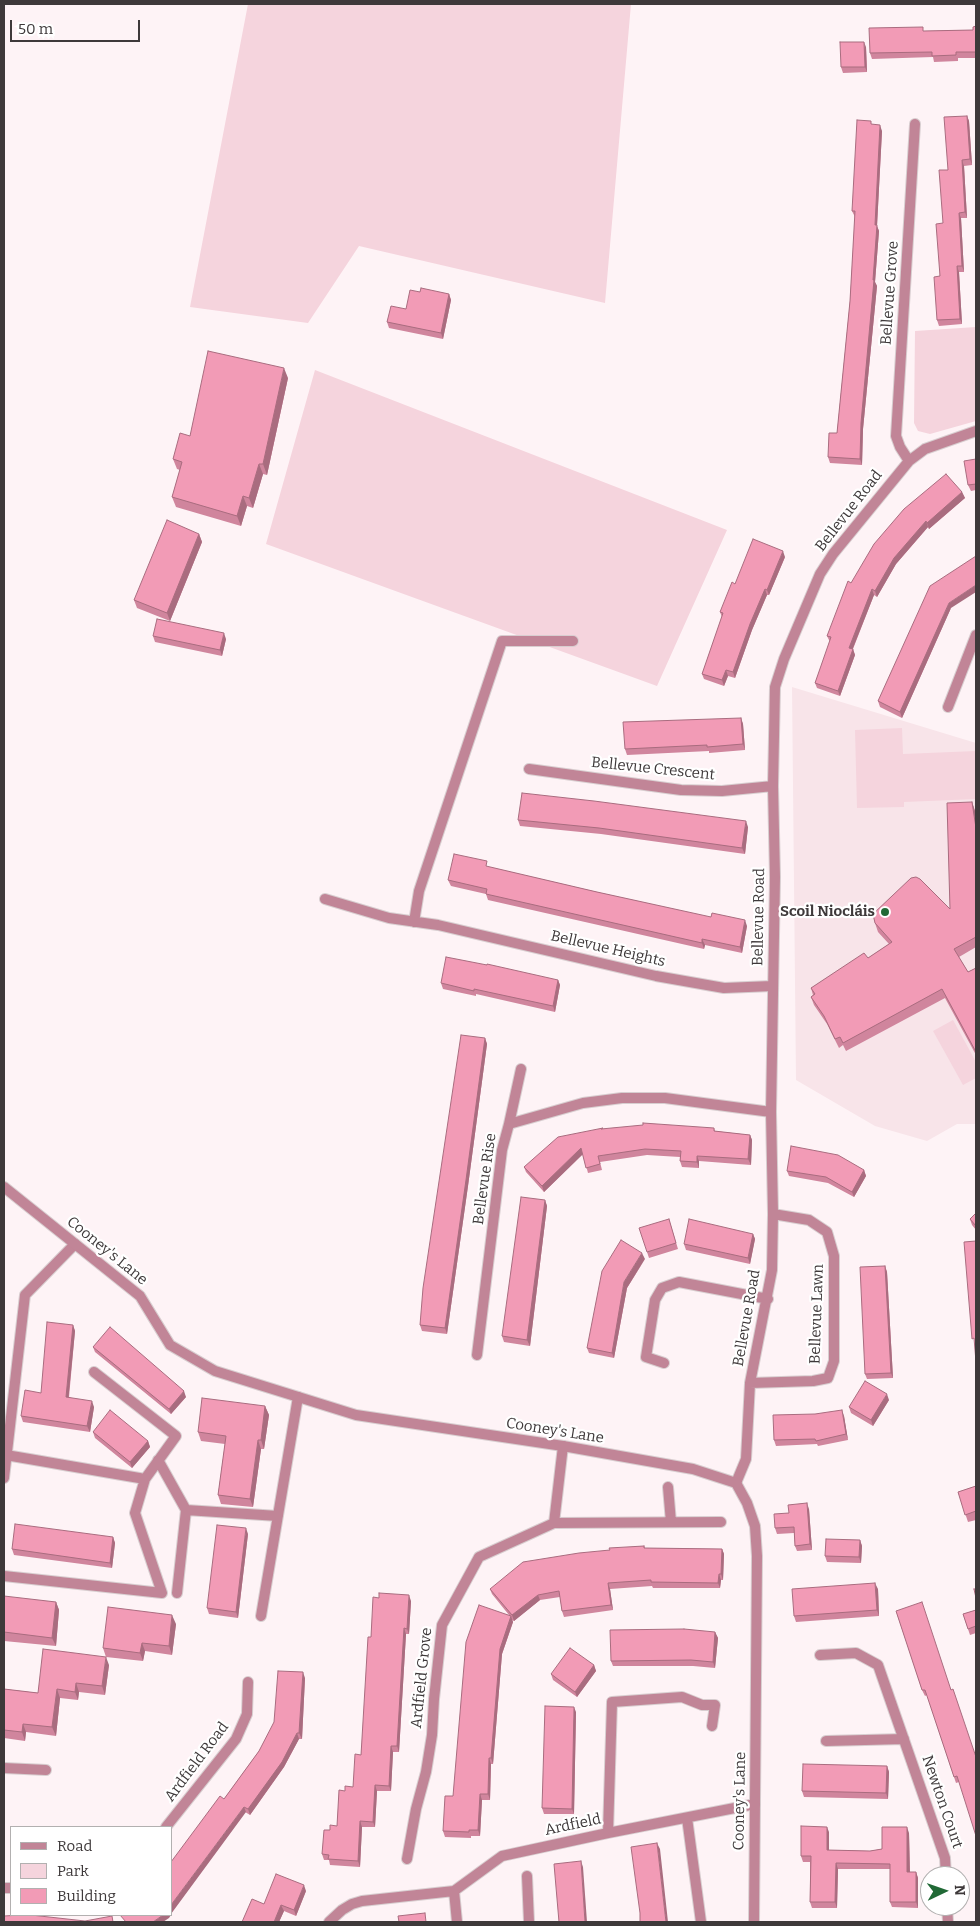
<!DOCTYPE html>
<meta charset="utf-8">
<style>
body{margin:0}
#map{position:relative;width:980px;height:1926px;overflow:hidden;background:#fef3f6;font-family:Bitter,serif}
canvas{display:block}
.frame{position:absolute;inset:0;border:5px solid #3e393a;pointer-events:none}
.legend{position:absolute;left:10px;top:1826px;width:162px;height:90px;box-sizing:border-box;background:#fff;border:1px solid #b2b0b0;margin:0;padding:6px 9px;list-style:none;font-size:15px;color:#3e393a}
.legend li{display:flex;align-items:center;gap:10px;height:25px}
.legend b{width:25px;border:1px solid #b2b0b0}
.north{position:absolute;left:920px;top:1866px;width:50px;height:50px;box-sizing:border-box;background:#fff;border:1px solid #b2b0b0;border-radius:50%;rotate:87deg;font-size:14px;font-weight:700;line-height:20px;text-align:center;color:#3e393a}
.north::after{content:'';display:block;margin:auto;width:18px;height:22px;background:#216936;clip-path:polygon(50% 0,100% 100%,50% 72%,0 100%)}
.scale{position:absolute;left:10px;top:20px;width:130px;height:22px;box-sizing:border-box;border:2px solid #3e393a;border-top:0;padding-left:6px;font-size:15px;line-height:18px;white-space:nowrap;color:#3e393a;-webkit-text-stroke:4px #fff;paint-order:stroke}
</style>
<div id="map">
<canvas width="980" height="1926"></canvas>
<div class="frame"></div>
<ul class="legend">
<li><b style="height:6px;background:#c18597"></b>Road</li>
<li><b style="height:14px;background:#f5d4dd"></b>Park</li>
<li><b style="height:14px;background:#f29bb6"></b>Building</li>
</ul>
<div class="north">N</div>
<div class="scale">50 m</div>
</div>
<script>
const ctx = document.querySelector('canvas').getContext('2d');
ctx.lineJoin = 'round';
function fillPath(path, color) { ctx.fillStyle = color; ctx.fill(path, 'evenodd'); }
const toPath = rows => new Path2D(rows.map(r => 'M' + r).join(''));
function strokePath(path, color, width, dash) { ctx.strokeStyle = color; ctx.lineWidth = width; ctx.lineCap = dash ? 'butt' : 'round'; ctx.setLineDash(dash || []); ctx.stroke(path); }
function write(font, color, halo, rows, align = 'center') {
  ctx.font = font + ' Bitter,serif'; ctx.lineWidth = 4.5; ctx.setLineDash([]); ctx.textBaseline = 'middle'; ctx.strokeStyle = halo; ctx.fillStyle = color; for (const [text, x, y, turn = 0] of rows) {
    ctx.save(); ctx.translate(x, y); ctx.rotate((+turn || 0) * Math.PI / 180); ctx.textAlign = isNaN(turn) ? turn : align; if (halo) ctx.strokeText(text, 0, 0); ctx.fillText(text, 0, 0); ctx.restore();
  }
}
const built = toPath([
 [792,687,976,743,976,1124,957,1124,927,1141,875,1126,796,1080]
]);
const green = toPath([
 [248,4,631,4,605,303,359,246,308,323,190,307],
 [976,327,976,421,930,434,918,431,914,423,915,331],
 [315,370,727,530,657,686,266,544],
 [902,728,903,754,976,751,976,799,904,802,904,807,857,808,855,730],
 [953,1020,976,1062,976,1078,963,1085,933,1031]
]);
const minor = toPath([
 [909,461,900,447,896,436,915,124],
 [948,707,976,635],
 [529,769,681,790,722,791,773,786],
 [325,899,389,918,438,925,656,976,724,988,772,986],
 [414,922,419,891,502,641,573,641],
 [509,1124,521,1069],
 [477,1355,502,1150,509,1124,583,1103,622,1098,665,1098,771,1112],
 [664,1363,646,1357,655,1300,662,1288,679,1282,768,1299],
 [750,1383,813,1381,828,1378,834,1361,834,1256,827,1232,809,1220,773,1214],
 [6,1455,145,1479],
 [158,1460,186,1510,278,1516],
 [4,1478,25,1295,75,1244],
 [736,1483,746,1459,750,1383,772,1270,773,1214,771,1112,775,877,773,786,775,687,784,659,820,574,833,554,909,461,925,449,976,431],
 [668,1487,671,1522],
 [554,1523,563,1446],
 [4,1576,162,1593,135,1513,145,1479,176,1436,94,1372],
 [177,1593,186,1510],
 [261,1616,298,1397],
 [820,1655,856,1653,878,1665,945,1858,946,1876],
 [826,1741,904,1739],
 [4,1768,46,1770],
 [687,1818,701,1922],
 [166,1827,236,1739,247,1714,248,1682],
 [608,1833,612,1702,682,1697,702,1705,715,1705,712,1726],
 [407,1859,416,1809,426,1772,432,1735,434,1699,442,1625,479,1557,554,1523,721,1522],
 [527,1876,529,1922],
 [4,1888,11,1888],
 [454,1891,457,1922],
 [947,1906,948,1922],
 [329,1922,342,1910,352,1904,362,1901,454,1891,502,1856,608,1833,755,1804]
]);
const tertiary = toPath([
 [4,1187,140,1296,170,1345,215,1371,356,1415,563,1446,693,1469,736,1483,747,1503,755,1526,757,1556,754,1922]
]);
const wall = toPath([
 [976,26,976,58,958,58,958,61,934,62,933,57,872,59,870,53,925,31,973,30],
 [866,47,867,72,843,73,841,67],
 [967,116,969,121,972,165,964,166,967,218,961,218,964,272,959,272,962,324,939,326,937,320,943,223],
 [872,125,882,131,877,226,879,231,875,282,877,286,863,429,862,465,830,463,828,457,837,433,850,301,855,217,852,211],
 [420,292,449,294,451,300,443,339,389,328,387,322,406,309],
 [288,378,267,475,263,474,253,508,247,506,241,526,176,507,172,497,180,470,177,469,173,459,190,436],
 [976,459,976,490,971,491,968,485],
 [962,492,965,498,929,529,928,527,896,564,877,597,874,595,853,649,855,655,840,696,817,688,815,683,830,642,827,636,851,583],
 [199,534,202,542,170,621,137,608,134,600],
 [785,557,769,595,767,595,752,630,735,678,728,676,724,686,704,679,702,674,722,617,720,612,735,584],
 [951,608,902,718,880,707,878,701],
 [153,636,226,639,222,656,155,642],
 [741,718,743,724,745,750,709,753,709,751,627,755,625,749],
 [972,802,975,811,976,819,976,947,959,957,968,972,976,968,976,1055,945,998,846,1051,843,1045,839,1048,827,1024,814,1005,811,997,813,995,811,988,868,958,889,944,878,932,875,923,950,909],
 [518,820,748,827,745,854,601,834,520,826],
 [489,867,597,892,747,926,742,953,705,945,704,949,488,900,486,894,451,886,448,880],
 [558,980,560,985,555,1012,476,994,476,996,443,989,441,983],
 [485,1038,487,1044,468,1186,447,1334,422,1331,420,1325],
 [603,1128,603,1129,714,1128,715,1131,750,1135,752,1140,751,1165,699,1161,699,1168,682,1167,680,1161,680,1157,647,1155,600,1162,602,1170,588,1173,583,1154,544,1192,526,1172,524,1167],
 [864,1170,866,1176,854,1197,828,1183,789,1176,787,1171],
 [545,1200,547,1206,530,1346,504,1342,502,1336],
 [976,1213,976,1230,972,1225,970,1219],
 [669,1219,678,1249,649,1258,647,1252],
 [753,1234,755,1239,750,1264,686,1250,684,1244],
 [645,1259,627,1288,614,1358,589,1353,587,1348],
 [885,1266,887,1272,893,1378,867,1379,865,1374],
 [73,1325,75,1331,69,1397,94,1407,90,1432,23,1422,21,1416,41,1393],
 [93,1347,186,1397,171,1414,95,1352],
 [889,1400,873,1426,851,1413,849,1407],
 [265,1406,269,1415,264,1449,261,1449,253,1507,221,1504,218,1495,225,1444,201,1441,198,1432],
 [844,1416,848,1440,818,1446,817,1444,776,1446,774,1440],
 [93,1432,148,1441,150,1447,132,1468,95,1438],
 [976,1486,976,1520,968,1522,958,1492],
 [809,1509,812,1550,797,1551,795,1546,794,1533,777,1534,775,1528,789,1513],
 [248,1534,238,1618,209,1614,207,1608],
 [113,1537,115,1543,112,1568,14,1555,12,1549],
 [860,1540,862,1546,861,1563,827,1562,825,1556],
 [644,1546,645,1548,722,1549,724,1554,723,1580,721,1580,720,1588,653,1588,652,1586,610,1589,613,1610,564,1617,562,1611,560,1597,540,1600,514,1621,512,1620,513,1622,502,1654,493,1764,491,1764,490,1800,482,1800,480,1836,471,1836,471,1838,445,1837,443,1831,453,1796,509,1615,492,1594,490,1589,610,1550],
 [878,1589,879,1616,796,1622,794,1616],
 [379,1598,411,1601,409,1634,406,1634,399,1752,393,1752,391,1791,377,1791,375,1827,362,1827,360,1867,330,1865,329,1860,324,1860,322,1854,330,1830,337,1826,345,1791,353,1787,361,1755,371,1637],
 [4,1600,56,1602,59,1610,56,1646,4,1641],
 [976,1610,976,1633,970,1635,963,1614],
 [896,1611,951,1690,959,1782,956,1783,954,1777,927,1695,925,1696,922,1690],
 [176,1624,172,1655,145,1651,143,1661,106,1657,103,1648],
 [715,1632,718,1638,715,1668,693,1666,613,1666,611,1661],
 [109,1665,105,1695,79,1692,78,1700,60,1698,56,1736,26,1732,25,1741,4,1738,4,1689,38,1693],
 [594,1665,596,1671,577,1697,553,1680,551,1674],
 [305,1678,302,1739,299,1739,284,1767,250,1815,224,1799,259,1751],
 [576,1712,574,1814,544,1814,542,1808],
 [887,1766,889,1772,888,1799,804,1797,802,1791],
 [829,1832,829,1850,870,1851,882,1849,909,1833,910,1872,916,1872,918,1878,918,1908,892,1907,890,1902,890,1869,838,1869,837,1908,812,1908,810,1902,810,1862,803,1862,801,1856],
 [306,1891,296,1916,284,1911,279,1922,264,1904]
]);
const shadedWall = toPath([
 [864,42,866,47,867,72,865,67],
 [967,116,969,121,972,165,970,159],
 [880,125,882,131,877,226,879,231,875,282,877,286,863,429,862,465,860,459,861,423,873,280,875,225],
 [962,160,964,166,967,218,965,212],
 [959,213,961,218,964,272,962,266],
 [957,266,959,272,962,324,960,319],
 [449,294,451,300,443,339,441,333],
 [284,368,288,378,267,475,263,464],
 [259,464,263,474,253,508,249,498],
 [962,492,965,498,929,529,927,523],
 [243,496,247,506,241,526,237,516],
 [926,521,928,527,896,564,877,597,875,591,894,558],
 [199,534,202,542,170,621,167,613],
 [783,551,785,557,769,595,767,590],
 [976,585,976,592,951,608,902,718,900,712,949,603],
 [765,589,767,595,752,630,735,678,733,672,750,624],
 [872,589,874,595,851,653,849,648],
 [224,633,226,639,222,656,220,650],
 [853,649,855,655,840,696,838,691],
 [726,670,728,676,724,686,722,680],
 [741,718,743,724,745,750,743,744],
 [972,802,975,811,976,819,976,828],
 [746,821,748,827,745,854,742,848],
 [745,920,747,926,742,953,740,947],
 [702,939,705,945,704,949,702,943],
 [558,980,560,985,555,1012,553,1006],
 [485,1038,487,1044,468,1186,447,1334,445,1328],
 [750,1135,752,1140,751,1165,748,1159],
 [581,1148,583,1154,544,1192,542,1186],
 [697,1156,699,1161,699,1168,697,1162],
 [864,1170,866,1176,854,1197,852,1192],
 [545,1200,547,1206,530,1346,527,1340],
 [753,1234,755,1239,750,1264,748,1258],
 [642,1253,645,1259,627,1288,614,1358,612,1353,624,1282],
 [885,1266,887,1272,893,1378,891,1373],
 [73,1325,75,1331,68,1402,66,1397],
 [184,1391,186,1397,171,1414,169,1409],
 [887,1394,889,1400,873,1426,871,1420],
 [92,1401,94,1407,90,1432,87,1426],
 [265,1406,269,1415,264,1449,261,1440],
 [842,1410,844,1416,848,1440,846,1434],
 [258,1440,261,1449,253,1507,250,1499],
 [148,1441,150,1447,132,1468,130,1462],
 [807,1503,809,1509,812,1550,810,1544],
 [246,1528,248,1534,238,1618,236,1612],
 [113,1537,115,1543,112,1568,110,1563],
 [860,1540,862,1546,861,1563,859,1557],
 [722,1549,724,1554,723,1580,721,1574],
 [719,1574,721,1580,720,1588,718,1583],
 [608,1583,610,1589,613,1610,611,1605],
 [875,1583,878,1589,879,1616,877,1610],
 [409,1595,411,1601,409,1634,407,1629],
 [538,1595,540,1600,514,1621,512,1615],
 [56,1602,59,1610,56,1646,52,1638],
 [172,1615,176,1624,172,1655,169,1646],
 [511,1616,513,1622,502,1654,493,1764,491,1758,500,1649],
 [404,1628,406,1634,399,1752,397,1746],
 [715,1632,718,1638,715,1668,713,1662],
 [142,1643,145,1651,143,1661,140,1653],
 [106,1657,109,1665,105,1695,102,1686],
 [594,1665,596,1671,577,1697,575,1692],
 [303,1672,305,1678,302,1739,299,1733],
 [76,1683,79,1692,78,1700,75,1692],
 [57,1689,60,1698,56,1736,52,1727],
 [574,1707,576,1712,574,1814,572,1809],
 [23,1724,26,1732,25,1741,22,1732],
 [297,1733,299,1739,284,1767,250,1815,248,1809],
 [391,1746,393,1752,391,1791,389,1786],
 [489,1758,491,1764,490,1800,488,1794],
 [887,1766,889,1772,888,1799,886,1793],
 [375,1785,377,1791,375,1827,373,1822],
 [480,1794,482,1800,480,1836,478,1830],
 [244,1807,246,1812,171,1914,171,1905],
 [360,1821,362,1827,360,1867,358,1861],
 [827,1827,829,1832,829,1855,827,1850],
 [907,1827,909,1833,910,1878,907,1872],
 [657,1843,660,1849,668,1922,666,1922],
 [581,1861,583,1867,587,1922,585,1922],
 [836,1863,838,1869,837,1908,835,1902],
 [916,1872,918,1878,918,1908,916,1902],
 [304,1885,306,1891,296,1916,294,1910],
 [281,1905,284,1911,279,1922,274,1922],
 [163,1915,171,1915,169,1918,163,1922,153,1922]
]);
const building = toPath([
 [976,26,976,52,956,52,956,55,932,56,932,52,870,53,869,28,923,27,923,31,973,30,973,27,976,26],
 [840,42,864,42,865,67,841,67,840,42],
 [967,116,970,159,962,160,965,212,959,213,962,266,957,266,960,319,937,320,934,277,940,276,936,224,943,223,939,170,948,170,944,117,967,116],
 [857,120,871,121,871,124,880,125,875,225,877,225,873,280,874,280,861,423,860,459,828,457,829,433,837,433,850,301,855,211,852,211,857,120],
 [421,288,449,294,441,333,387,322,391,306,406,309,410,290,420,292,421,288],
 [208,351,284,368,263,464,259,464,249,498,243,496,237,516,172,497,182,462,173,459,180,433,190,436,208,351],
 [976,459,976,484,968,485,964,461,976,459],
 [946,474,962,492,927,523,926,521,894,558,875,591,872,589,849,648,853,649,838,691,815,683,831,637,827,636,848,581,851,583,874,544,904,509,946,474],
 [167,520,199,534,167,613,134,600,167,520],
 [753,539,783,551,767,590,765,589,750,624,733,672,726,670,722,680,702,674,723,613,720,612,732,582,735,584,753,539],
 [976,556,976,585,949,603,900,712,878,701,930,586,976,556],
 [157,619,224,633,220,650,153,636,157,619],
 [741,718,743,744,707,747,707,745,625,749,623,722,741,718],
 [522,793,594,801,746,821,742,848,599,828,518,820,522,793],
 [972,802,976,828,976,937,954,949,968,972,976,968,976,1052,942,989,843,1043,840,1037,835,1039,824,1016,811,997,815,994,811,988,864,953,868,958,892,942,875,923,873,914,911,878,916,877,920,879,950,909,947,803,972,802],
 [454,854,487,861,486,866,597,892,711,917,712,913,745,920,740,947,702,939,702,943,486,894,487,889,448,880,454,854],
 [446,957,487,965,487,964,558,980,553,1006,474,989,474,991,441,983,446,957],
 [461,1035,485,1038,466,1180,445,1328,420,1325,423,1288,461,1035],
 [643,1123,714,1128,714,1131,750,1135,748,1159,697,1156,697,1162,680,1161,681,1151,645,1149,598,1156,600,1164,586,1168,581,1148,542,1186,524,1167,558,1137,603,1128,601,1129,643,1125,643,1123],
 [791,1146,838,1155,864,1170,852,1192,826,1177,787,1171,791,1146],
 [521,1197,545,1200,527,1340,502,1336,521,1197],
 [976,1213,976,1226,970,1219,976,1213],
 [669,1219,676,1243,647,1252,639,1228,669,1219],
 [689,1219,753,1234,748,1258,684,1244,689,1219],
 [621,1240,642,1253,624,1282,612,1353,587,1348,602,1271,621,1240],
 [976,1241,976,1362,974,1338,972,1339,964,1242,976,1241],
 [885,1266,891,1373,865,1374,860,1267,885,1266],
 [47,1322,73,1325,66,1397,92,1401,87,1426,21,1416,25,1390,41,1393,47,1322],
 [110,1327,184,1391,169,1409,93,1347,110,1327],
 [865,1381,887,1394,871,1420,849,1407,865,1381],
 [202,1398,265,1406,261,1440,258,1440,250,1499,218,1495,226,1436,198,1432,202,1398],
 [110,1410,148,1441,130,1462,93,1432,110,1410],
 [842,1410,846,1434,816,1441,815,1439,774,1440,773,1415,815,1414,842,1410],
 [976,1486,976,1511,965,1515,958,1492,976,1486],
 [807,1503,810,1544,795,1546,794,1527,775,1528,774,1514,789,1513,788,1505,807,1503],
 [15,1524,113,1537,110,1563,12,1549,15,1524],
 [217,1525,246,1528,236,1612,207,1608,217,1525],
 [826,1539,860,1540,859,1557,825,1556,826,1539],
 [644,1546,644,1548,722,1549,721,1574,719,1574,718,1583,651,1582,651,1580,608,1583,611,1605,562,1611,559,1591,538,1595,512,1615,490,1589,523,1562,579,1553,610,1550,609,1548,644,1546],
 [875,1583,877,1610,794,1616,792,1589,875,1583],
 [974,1589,976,1589,976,1598,974,1589],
 [379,1593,409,1595,407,1629,404,1628,397,1746,391,1746,389,1786,375,1785,373,1822,360,1821,358,1861,328,1859,329,1855,322,1854,324,1830,330,1830,330,1825,337,1826,339,1790,345,1791,345,1786,353,1787,355,1754,361,1755,368,1637,371,1637,373,1597,379,1598,379,1593],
 [4,1596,56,1602,52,1638,4,1632,4,1596],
 [922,1602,951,1690,953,1689,976,1757,976,1836,957,1776,954,1777,925,1690,922,1690,896,1611,922,1602],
 [479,1605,511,1616,500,1649,491,1758,489,1758,488,1794,480,1794,478,1830,469,1830,469,1832,443,1831,445,1796,453,1796,466,1642,479,1605],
 [108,1607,172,1615,169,1646,142,1643,140,1653,103,1648,108,1607],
 [976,1610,976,1626,968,1629,963,1614,976,1610],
 [684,1629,715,1632,713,1662,691,1660,611,1661,610,1630,684,1629],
 [570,1648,594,1665,575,1692,551,1674,570,1648],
 [43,1649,106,1657,102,1686,76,1683,75,1692,57,1689,52,1727,23,1724,22,1732,4,1730,4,1689,38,1693,43,1649],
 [278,1671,303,1672,299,1733,297,1733,282,1762,248,1809,244,1807,171,1905,171,1862,220,1796,224,1799,259,1751,274,1722,278,1671],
 [545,1706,574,1707,572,1809,542,1808,545,1706],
 [803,1764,887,1766,886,1793,802,1791,803,1764],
 [801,1826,827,1827,827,1850,870,1851,882,1849,882,1827,907,1827,907,1872,916,1872,916,1902,890,1902,890,1864,836,1863,835,1902,810,1902,811,1856,801,1856,801,1826],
 [657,1843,666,1922,640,1922,640,1913,631,1847,657,1843],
 [581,1861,585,1922,559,1922,554,1864,581,1861],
 [276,1874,304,1885,294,1910,281,1905,274,1922,242,1922,252,1899,264,1904,276,1874],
 [425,1913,426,1922,399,1922,398,1916,425,1913],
 [20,1915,31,1915,85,1921,112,1916,113,1922,4,1922,4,1916,20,1915],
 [120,1915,163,1915,153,1922,126,1922,120,1915]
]);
const markers = [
 [885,912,5,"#216936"]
];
const streetNames = [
 ["Bellevue Grove",890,293,-86],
 ["Bellevue Road",849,511,-52],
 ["Bellevue Crescent",653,769,6],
 ["Bellevue Road",759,917,-89],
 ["Bellevue Heights",608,949,13],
 ["Bellevue Rise",485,1179,-82],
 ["Cooney's Lane",107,1251,39],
 ["Bellevue Lawn",817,1314,-88],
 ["Bellevue Road",747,1318,-80],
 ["Cooney's Lane",555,1431,9],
 ["Ardfield Grove",422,1678,-84],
 ["Ardfield Road",197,1762,-53],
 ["Cooney's Lane",740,1801,-89],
 ["Newton Court",942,1802,71],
 ["Ardfield",573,1825,-12]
];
const poiNames = [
 ["Scoil Niocláis",875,912]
];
fillPath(built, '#f8e4e9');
fillPath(green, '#f5d4dd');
strokePath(minor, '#d8ced0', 12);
strokePath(tertiary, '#d8ced0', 12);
strokePath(minor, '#c18597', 10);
strokePath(tertiary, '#c18597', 10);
fillPath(wall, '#d0859d');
fillPath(shadedWall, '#a96c7f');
fillPath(building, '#f29bb6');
strokePath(building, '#a96c7f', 1);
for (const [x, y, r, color] of markers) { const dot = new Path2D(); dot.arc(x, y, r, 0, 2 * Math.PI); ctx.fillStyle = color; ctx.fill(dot); strokePath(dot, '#fff', 2); }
write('15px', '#3e393a', '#fff', streetNames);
write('bold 15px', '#3e393a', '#fff', poiNames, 'right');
</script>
